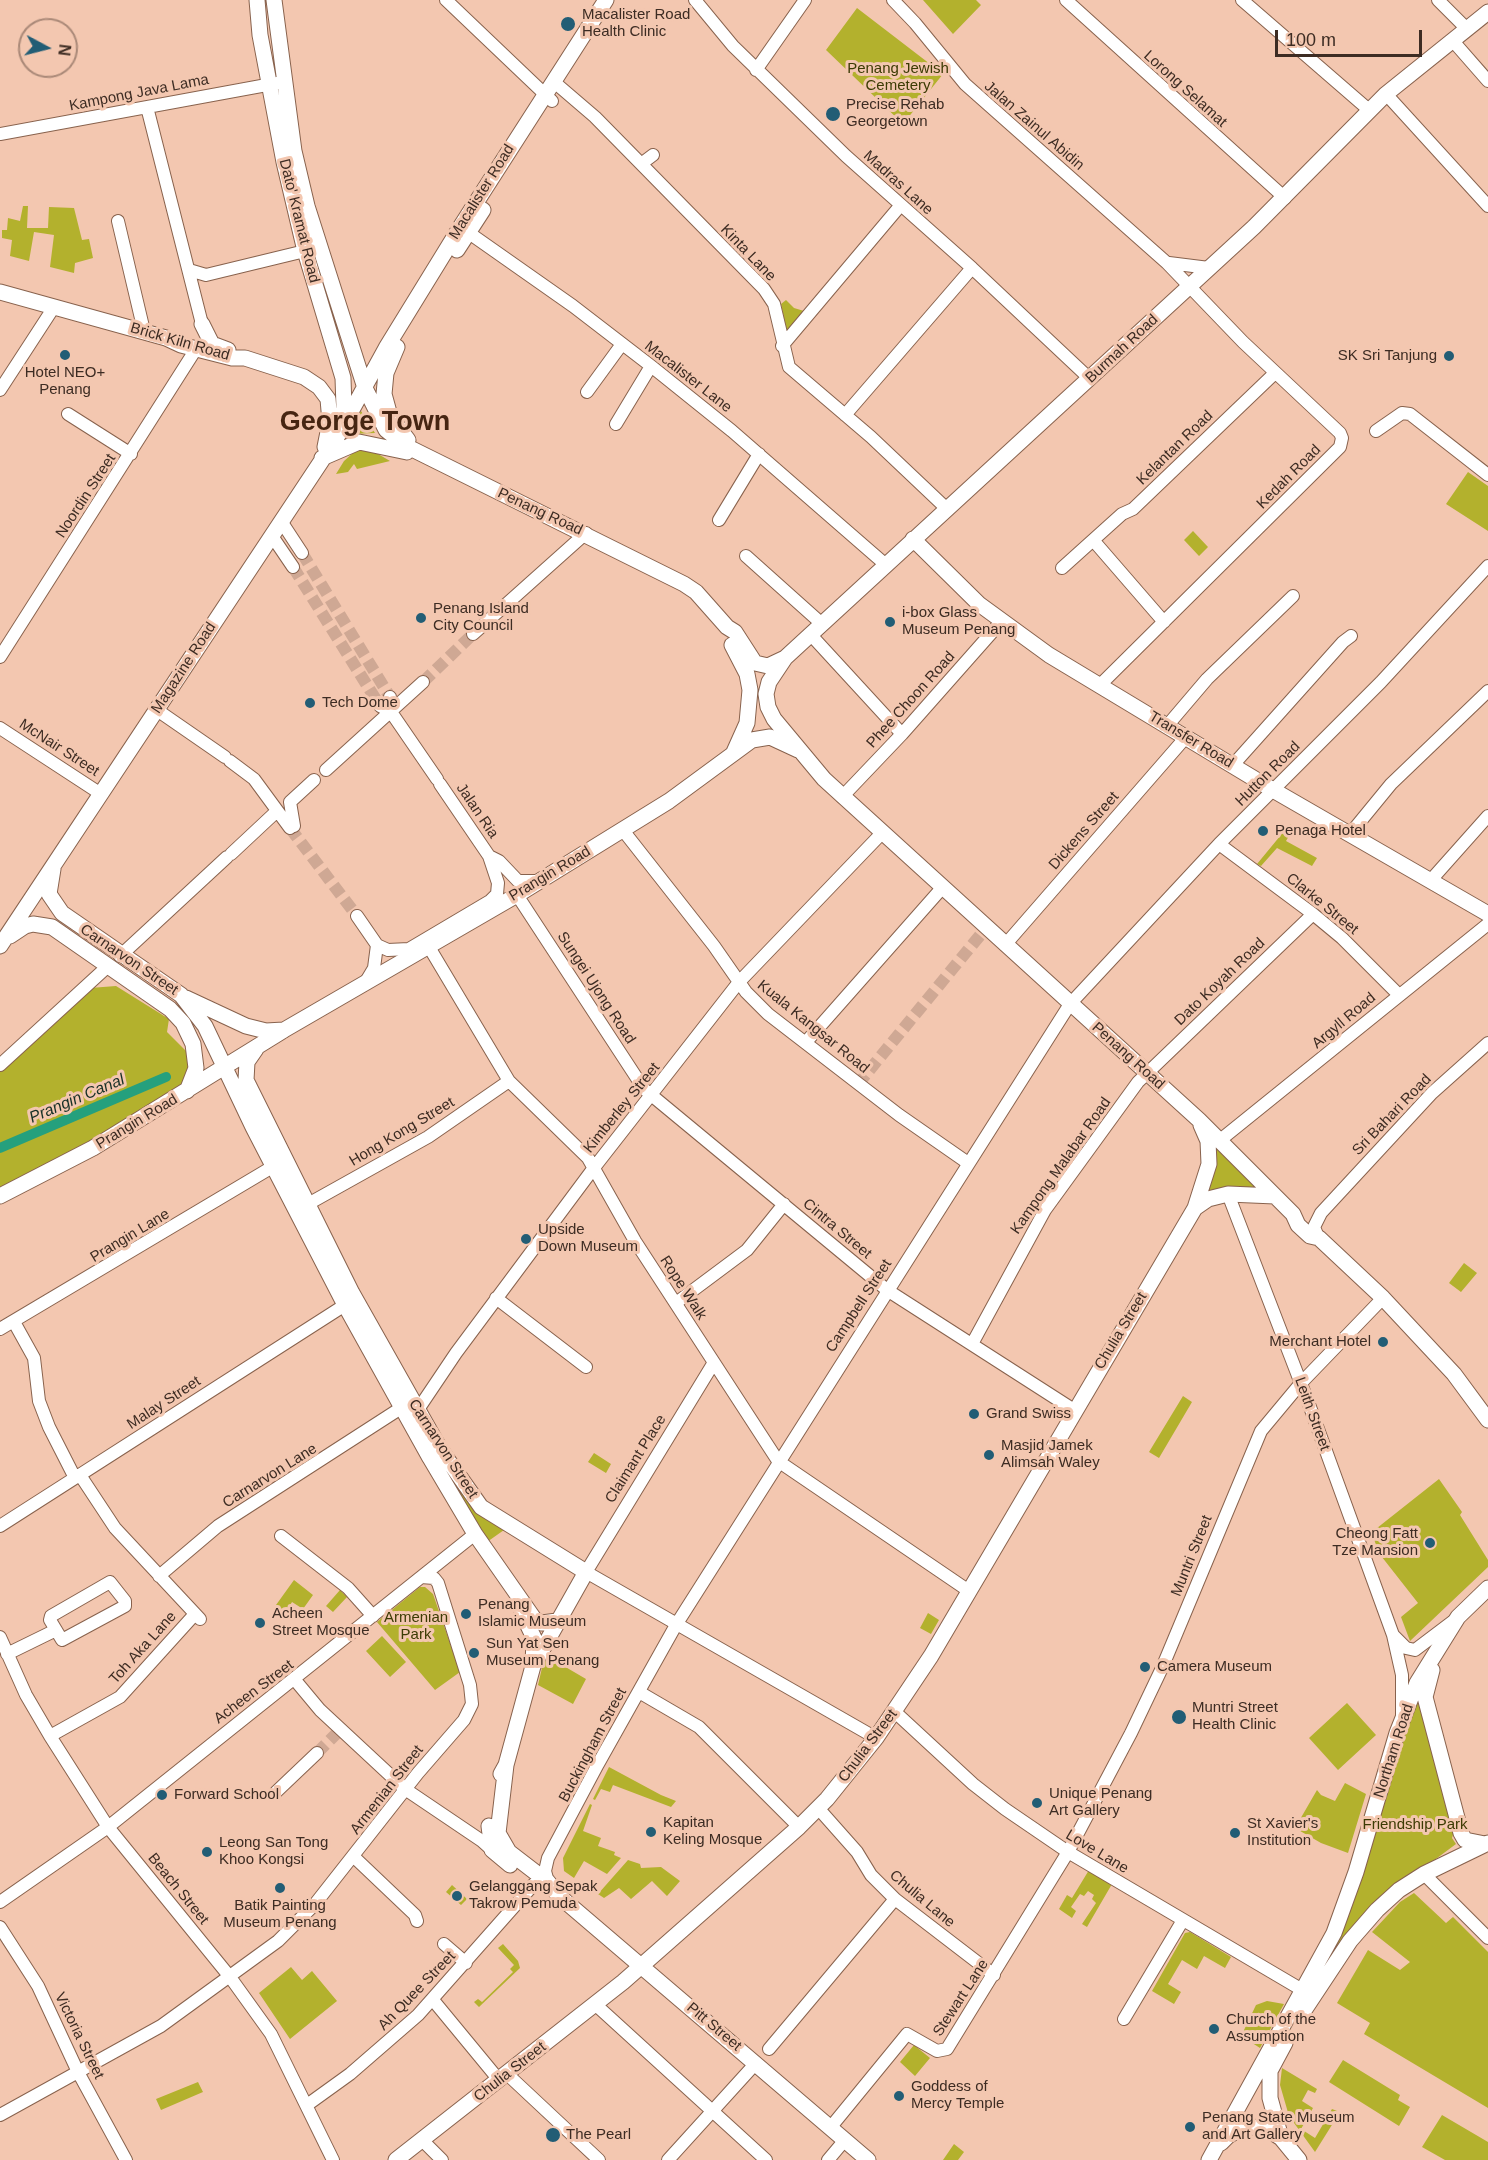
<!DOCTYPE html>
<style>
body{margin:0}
#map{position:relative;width:1488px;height:2160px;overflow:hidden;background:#f3c7b0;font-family:Helvetica,sans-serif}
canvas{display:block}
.north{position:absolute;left:18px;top:18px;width:60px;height:60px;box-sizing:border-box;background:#f3c7b0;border:2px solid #aa8978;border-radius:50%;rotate:97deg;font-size:16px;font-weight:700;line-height:24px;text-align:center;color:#3d2c23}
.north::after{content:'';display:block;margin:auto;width:21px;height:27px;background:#225d75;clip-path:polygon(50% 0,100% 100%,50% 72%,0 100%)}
.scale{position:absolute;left:1275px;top:30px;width:147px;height:27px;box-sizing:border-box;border:3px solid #3d2c23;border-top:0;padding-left:8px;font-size:18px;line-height:21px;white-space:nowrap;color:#3d2c23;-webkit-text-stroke:4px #f3c7b0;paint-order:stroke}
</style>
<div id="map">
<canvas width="1488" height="2160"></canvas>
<div class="north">N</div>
<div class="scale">100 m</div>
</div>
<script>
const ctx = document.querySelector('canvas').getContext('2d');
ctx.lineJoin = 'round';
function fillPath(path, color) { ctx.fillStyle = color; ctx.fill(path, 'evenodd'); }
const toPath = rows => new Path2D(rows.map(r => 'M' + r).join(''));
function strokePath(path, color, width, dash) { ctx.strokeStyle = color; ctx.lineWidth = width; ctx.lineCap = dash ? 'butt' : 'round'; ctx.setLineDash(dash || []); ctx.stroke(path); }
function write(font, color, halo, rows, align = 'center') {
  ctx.font = font + ' Helvetica,sans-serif'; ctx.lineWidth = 6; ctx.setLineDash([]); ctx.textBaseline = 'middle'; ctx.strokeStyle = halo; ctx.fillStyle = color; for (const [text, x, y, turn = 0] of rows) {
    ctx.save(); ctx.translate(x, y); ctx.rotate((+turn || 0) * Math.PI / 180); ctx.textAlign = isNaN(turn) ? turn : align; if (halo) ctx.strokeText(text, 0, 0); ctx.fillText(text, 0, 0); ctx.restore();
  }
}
const green = toPath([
 [923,0,976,0,981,5,953,34],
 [857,8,943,74,903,124,826,50],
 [23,206,28,206,27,228,48,228,49,207,74,208,82,240,89,239,93,258,75,263,74,273,50,267,54,235,34,232,29,261,10,256,12,240,2,238,2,230,7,230,8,218,20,221],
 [786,300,794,308,804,311,787,332,781,304],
 [361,411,375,433,348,434],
 [363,450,373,451,390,461,357,469,354,464,348,472,336,474,344,461,354,452],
 [1468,472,1488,486,1488,531,1446,504],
 [1193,531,1208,547,1199,556,1184,540],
 [1290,824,1294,827,1286,841,1317,858,1312,866,1277,848,1261,866,1257,864],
 [116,986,169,1019,167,1032,191,1056,193,1067,182,1085,98,1140,0,1190,0,1072,90,988],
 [1214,1145,1257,1188,1208,1190],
 [1464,1263,1477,1273,1461,1292,1449,1283],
 [1183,1396,1192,1402,1159,1458,1149,1452],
 [594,1453,611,1464,606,1473,588,1462],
 [445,1471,477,1509,504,1530,487,1542],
 [1439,1479,1462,1512,1460,1515,1488,1560,1488,1567,1410,1641,1401,1617,1418,1603,1378,1552,1372,1532],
 [294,1580,313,1595,303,1609,292,1602,286,1612,276,1605],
 [420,1587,425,1587,433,1594,460,1672,435,1690,377,1622],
 [340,1590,347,1597,333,1612,326,1606],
 [928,1613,939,1620,931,1634,920,1628],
 [382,1636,406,1662,390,1677,366,1651],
 [545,1655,586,1679,573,1704,538,1685],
 [1421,1682,1457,1822,1452,1838,1456,1844,1421,1870,1325,1971,1322,1970],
 [1347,1703,1376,1735,1338,1770,1309,1738],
 [609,1767,661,1795,676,1801,671,1807,613,1785,610,1792,601,1789,595,1800,593,1799],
 [1345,1783,1366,1794,1348,1853,1321,1843,1295,1828,1317,1790,1321,1795,1335,1801],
 [590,1804,592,1805,583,1831,601,1838,598,1846,615,1852,614,1855,621,1858,607,1874,584,1861,574,1878,564,1871,563,1858],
 [628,1860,640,1864,641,1868,661,1867,680,1881,667,1896,652,1881,631,1899,619,1888,604,1898,598,1894],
 [1089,1870,1112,1884,1087,1927,1082,1924,1096,1903,1092,1899,1094,1895,1088,1891,1084,1896,1080,1894,1071,1907,1076,1911,1072,1918,1059,1909,1067,1895,1072,1898],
 [452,1885,467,1899,461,1905,446,1892],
 [1414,1893,1446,1923,1453,1917,1488,1952,1488,2108,1364,2034,1370,2023,1337,2003,1368,1950,1400,1970,1410,1962,1372,1932,1400,1902],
 [1190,1932,1231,1957,1225,1968,1204,1956,1197,1969,1182,1960,1168,1984,1181,1992,1174,2004,1152,1991,1185,1933],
 [503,1944,518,1961,520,1968,479,2007,474,2002,478,1999,482,2002,513,1972,510,1969,514,1965,498,1948],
 [291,1967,302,1980,312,1971,337,2001,290,2039,259,1993],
 [1267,2001,1284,2004,1260,2048,1246,2039,1244,2030,1256,2005],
 [914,2045,930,2058,915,2076,900,2062],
 [1343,2060,1400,2095,1398,2100,1410,2107,1399,2126,1329,2082],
 [1282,2068,1317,2089,1315,2093,1308,2090,1302,2101,1313,2108,1301,2129,1315,2138,1332,2109,1337,2111,1333,2119,1335,2120,1315,2152,1289,2116,1280,2085],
 [198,2082,203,2092,161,2110,156,2099],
 [1442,2115,1488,2142,1488,2160,1445,2160,1422,2147],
 [954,2144,964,2152,958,2160,943,2160]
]);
const canal = toPath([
 [0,1148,166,1077]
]);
const minorTunnel = toPath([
 [302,553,390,697],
 [293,567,380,706],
 [423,682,473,634],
 [290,828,357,916],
 [858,1084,986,928],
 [317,1753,336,1734]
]);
const minor = toPath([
 [446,0,552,101],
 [695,0,733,46,846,156,972,268,1090,379],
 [893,0,915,23,965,84,1167,263,1243,342,1340,433,1342,438,1340,447,1099,686],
 [1066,0,1285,198],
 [1242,0,1369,110],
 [1438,0,1467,29],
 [1453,41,1488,81],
 [756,70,805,0],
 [553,81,595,117,764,289,774,304,789,367,871,437,947,509],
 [1386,94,1488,206],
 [147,107,202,324],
 [0,134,283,82],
 [641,164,653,155],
 [118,221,144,331],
 [462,228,573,306,651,366,732,431,886,565],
 [1169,263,1209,268],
 [189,270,206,275,305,251],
 [782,346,900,206],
 [0,390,54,307],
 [587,392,622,344],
 [68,414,131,454],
 [845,415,972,268],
 [616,424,651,366],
 [1376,431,1402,413,1410,414,1488,475],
 [719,520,759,454],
 [281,521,302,553],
 [272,536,293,567],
 [1093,540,1164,622],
 [746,556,822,624],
 [1062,568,1122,514,1133,509,1275,373],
 [473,634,586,533],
 [811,635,902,734],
 [0,657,196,349],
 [390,697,391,712],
 [380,706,391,712,437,779],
 [157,710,225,757],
 [1167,726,1207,679,1293,596],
 [0,728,101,794],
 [230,761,254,779,290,828],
 [1233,765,1343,642,1351,636],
 [326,770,423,682],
 [842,797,902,734,1001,622],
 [294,826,290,802,314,780],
 [622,829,714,946,746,992,768,1014,899,1115,968,1163],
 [1350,834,1391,784,1488,691],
 [1219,844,1313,914,1342,938,1399,995],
 [231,854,277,811],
 [489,856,499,861,518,881,539,881],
 [1431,880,1488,816],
 [517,895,644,1089,887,1290,1074,1410],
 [357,916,377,945],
 [377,945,388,950,409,949,490,901,497,894,498,883,489,856,440,784],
 [1005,945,1186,737],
 [429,947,509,1081,588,1158,635,1241,778,1461,969,1591],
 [120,956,227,857],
 [365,983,374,968,377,945],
 [806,1042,942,888],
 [0,1065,107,967],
 [1219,1141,1488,924],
 [1228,1194,1310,1407,1393,1635,1402,1675,1402,1717],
 [308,1204,428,1137,509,1081],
 [1318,1237,1314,1227,1321,1213,1432,1093,1488,1043],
 [496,1298,586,1367],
 [676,1303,747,1250,784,1204],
 [14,1322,34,1358,39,1401,49,1427,75,1478],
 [0,1329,274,1166],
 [972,1344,1045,1210,1138,1082,1313,914],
 [713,1364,586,1572,876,1738],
 [415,1414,456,1353,593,1169,739,982,882,833],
 [80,1475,115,1528,200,1619],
 [0,1526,345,1305],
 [281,1536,348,1588,373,1616],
 [159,1576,218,1526,401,1408],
 [110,1582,125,1601,125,1606,62,1640,50,1620,51,1616,110,1582],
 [1394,1636,1406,1648,1415,1650,1452,1622],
 [0,1637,26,1695,50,1736,108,1827,230,1977,271,2034,333,2160],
 [7,1654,56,1630],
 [295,1680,320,1710,405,1789,482,1841,492,1850],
 [639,1692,699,1727,799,1827],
 [895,1712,973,1784,1005,1809,1068,1852,1304,1991],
 [50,1736,120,1697,195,1614],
 [276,1792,317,1753],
 [818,1808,857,1852,871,1875,895,1899,994,1975],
 [354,1857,415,1915,417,1921],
 [1424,1874,1488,1938],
 [548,1882,545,1871,548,1858,598,1764,676,1625,1070,1004,1219,844,1381,682,1488,566],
 [0,1902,108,1827,475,1534],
 [0,1927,38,1986,78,2072,126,2160],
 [444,1944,466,1963],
 [433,2000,499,2080],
 [596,2005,766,2160],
 [1124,2019,1183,1920],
 [769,2049,895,1899],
 [507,2074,599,2160],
 [307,2105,350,2074,418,2015,534,1884],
 [0,2115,161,2026,278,1941,315,1904,418,1773,464,1720,472,1704,470,1685,438,1583,434,1578,421,1577],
 [830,2128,907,2034,937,2051,947,2049,1068,1852,1131,1733,1162,1668,1261,1431,1301,1383,1383,1298],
 [422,2140,442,2160],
 [668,2160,756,2063],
 [828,2160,844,2141]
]);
const major = toPath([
 [257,0,260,35,284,162,305,251,343,378,344,408,341,424],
 [274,0,294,151,307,206,365,388,386,430,406,446,684,584,696,592,727,627,735,632,755,663,768,666,785,658],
 [1488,12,1386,94,1254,227,785,658,769,682,766,694,768,707,774,719,824,779,1199,1120,1293,1214,1298,1225,1310,1236,1319,1238,1383,1298,1454,1374,1488,1420],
 [457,250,483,210],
 [0,292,166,338,181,345,232,358,245,358,304,377,319,387,328,399,330,422,325,447],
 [202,324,212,344,228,350],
 [397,347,386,373,384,394,390,416,408,440],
 [322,458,359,442,407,452],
 [913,539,979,604,1049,655,1273,790,1488,914],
 [732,645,747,674,750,690,747,723,734,752],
 [53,869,49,894,62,913,181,995,205,1026,253,1127,345,1305,430,1458,475,1534,535,1620,542,1623,557,1621],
 [10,936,25,926,33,924,52,927,170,1009,183,1023,193,1044,196,1068,187,1091],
 [0,946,336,439,386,348,461,226,606,0],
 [186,998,246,1026,266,1031,284,1030],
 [256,1049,247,1062,246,1080,352,1293,440,1449,481,1507,586,1572,533,1666],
 [0,1196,93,1148,284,1030,517,895,669,801,752,740,770,737,798,750],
 [1195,1208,1208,1199,1228,1194,1275,1196],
 [1432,1670,1425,1697,1461,1833,1465,1840,1485,1844],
 [506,1765,498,1833,509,1852,548,1882,559,1896,868,2160],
 [501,1774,506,1765,533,1666,534,1638,522,1613],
 [489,1826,492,1850,510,1865],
 [1303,2012,1350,1941,1377,1910,1399,1890,1424,1874,1488,1843],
 [1285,2043,1270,2071,1270,2098,1281,2138,1299,2160],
 [1221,2143,1228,2136,1245,2126,1267,2129,1281,2138],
 [396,2160,623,1982,799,1827,827,1799,876,1738,931,1656,1195,1208,1209,1164,1208,1141,1201,1125],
 [1209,2160,1334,1933,1356,1872,1397,1733,1417,1683,1458,1617,1488,1588]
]);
const markers = [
 [568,24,8,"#225d75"],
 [833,114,8,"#225d75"],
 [65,355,6,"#225d75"],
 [1449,356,6,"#225d75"],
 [421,618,6,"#225d75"],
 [890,622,6,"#225d75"],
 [310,703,6,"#225d75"],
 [1263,831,6,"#225d75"],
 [526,1239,6,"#225d75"],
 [1383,1342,6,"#225d75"],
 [974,1414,6,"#225d75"],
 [989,1455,6,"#225d75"],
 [1430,1543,6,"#225d75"],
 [466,1614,6,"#225d75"],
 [260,1623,6,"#225d75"],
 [474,1653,6,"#225d75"],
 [1145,1667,6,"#225d75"],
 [1179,1717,8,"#225d75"],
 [162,1795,6,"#225d75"],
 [1037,1803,6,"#225d75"],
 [651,1832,6,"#225d75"],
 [1235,1833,6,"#225d75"],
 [207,1852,6,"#225d75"],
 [280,1888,6,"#225d75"],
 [457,1896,6,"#225d75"],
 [1214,2029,6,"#225d75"],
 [899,2096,6,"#225d75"],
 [1190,2127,6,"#225d75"],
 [553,2135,8,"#225d75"]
];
const poiNames = [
 ["Macalister Road",582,15],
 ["Health Clinic",582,32],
 ["Precise Rehab",846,105],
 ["Georgetown",846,122],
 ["SK Sri Tanjung",1437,356,"right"],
 ["Hotel NEO+",65,373,"center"],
 ["Penang",65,390,"center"],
 ["Penang Island",433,609],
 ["City Council",433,626],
 ["i-box Glass",902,613],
 ["Museum Penang",902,630],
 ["Tech Dome",322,703],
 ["Penaga Hotel",1275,831],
 ["Upside",538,1230],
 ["Down Museum",538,1247],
 ["Merchant Hotel",1371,1342,"right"],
 ["Grand Swiss",986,1414],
 ["Masjid Jamek",1001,1446],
 ["Alimsah Waley",1001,1463],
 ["Cheong Fatt",1418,1534,"right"],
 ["Tze Mansion",1418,1551,"right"],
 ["Penang",478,1605],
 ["Islamic Museum",478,1622],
 ["Acheen",272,1614],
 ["Street Mosque",272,1631],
 ["Sun Yat Sen",486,1644],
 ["Museum Penang",486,1661],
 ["Camera Museum",1157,1667],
 ["Muntri Street",1192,1708],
 ["Health Clinic",1192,1725],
 ["Unique Penang",1049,1794],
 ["Art Gallery",1049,1811],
 ["Forward School",174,1795],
 ["Kapitan",663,1823],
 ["Keling Mosque",663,1840],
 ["St Xavier's",1247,1824],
 ["Institution",1247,1841],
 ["Leong San Tong",219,1843],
 ["Khoo Kongsi",219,1860],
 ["Gelanggang Sepak",469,1887],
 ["Takrow Pemuda",469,1904],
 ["Batik Painting",280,1906,"center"],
 ["Museum Penang",280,1923,"center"],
 ["Church of the",1226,2020],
 ["Assumption",1226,2037],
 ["Goddess of",911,2087],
 ["Mercy Temple",911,2104],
 ["Penang State Museum",1202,2118],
 ["and Art Gallery",1202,2135],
 ["The Pearl",566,2135]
];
const parkNames = [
 ["Penang Jewish",898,69],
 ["Cemetery",898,86],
 ["Armenian",416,1618],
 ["Park",416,1635],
 ["Friendship Park",1415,1825]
];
const streetNames = [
 ["Lorong Selamat",1185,89,42],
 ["Kampong Java Lama",139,93,-11],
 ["Jalan Zainul Abidin",1034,126,41],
 ["Madras Lane",898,183,42],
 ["Macalister Road",482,192,-58],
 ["Dato' Kramat Road",299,221,76],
 ["Kinta Lane",748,253,46],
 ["Brick Kiln Road",180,342,16],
 ["Burmah Road",1122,349,-43],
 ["Macalister Lane",688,377,38],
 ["Kelantan Road",1175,448,-44],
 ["Kedah Road",1289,477,-45],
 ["Noordin Street",86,496,-57],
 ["Penang Road",540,512,25],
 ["Magazine Road",184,668,-57],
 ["Phee Choon Road",911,700,-48],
 ["Transfer Road",1191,740,31],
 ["McNair Street",59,748,33],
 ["Hutton Road",1268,774,-45],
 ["Jalan Ria",477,811,56],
 ["Dickens Street",1084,831,-49],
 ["Prangin Road",550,874,-31],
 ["Clarke Street",1322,904,39],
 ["Carnarvon Street",129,960,34],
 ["Dato Koyah Road",1220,982,-44],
 ["Sungei Ujong Road",596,988,57],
 ["Argyll Road",1344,1021,-40],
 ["Kuala Kangsar Road",813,1027,39],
 ["Penang Road",1128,1056,42],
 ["Kimberley Street",622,1108,-51],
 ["Sri Bahari Road",1392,1115,-46],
 ["Prangin Road",137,1122,-31],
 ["Hong Kong Street",402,1132,-31],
 ["Kampong Malabar Road",1061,1166,-55],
 ["Cintra Street",837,1229,40],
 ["Prangin Lane",130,1236,-31],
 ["Rope Walk",683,1288,57],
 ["Campbell Street",859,1306,-57],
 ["Chulia Street",1121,1331,-59],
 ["Malay Street",164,1403,-33],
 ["Leith Street",1312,1414,70],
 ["Carnarvon Street",443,1449,57],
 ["Claimant Place",636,1459,-58],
 ["Carnarvon Lane",270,1476,-32],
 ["Muntri Street",1192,1556,-68],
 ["Toh Aka Lane",143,1648,-48],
 ["Acheen Street",254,1692,-37],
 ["Buckingham Street",593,1745,-62],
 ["Chulia Street",868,1746,-53],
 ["Northam Road",1394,1751,-72],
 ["Armenian Street",387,1790,-52],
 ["Love Lane",1097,1852,31],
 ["Beach Street",178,1889,51],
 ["Chulia Lane",922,1899,40],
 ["Ah Quee Street",417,1991,-46],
 ["Stewart Lane",961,1998,-57],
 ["Pitt Street",714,2027,40],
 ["Victoria Street",79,2036,64],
 ["Chulia Street",510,2072,-38]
];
const waterNames = [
 ["Prangin Canal",77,1099,-23]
];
const townNames = [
 ["George Town",365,423]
];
fillPath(green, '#b3b12d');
strokePath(canal, '#25a07d', 10);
strokePath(minorTunnel, '#cfa894', 12, [12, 6]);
strokePath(minor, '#88624d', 14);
strokePath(major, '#88624d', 17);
strokePath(minor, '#fff', 12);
strokePath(major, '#fff', 15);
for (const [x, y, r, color] of markers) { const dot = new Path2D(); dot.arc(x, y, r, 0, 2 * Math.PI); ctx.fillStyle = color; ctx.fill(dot); strokePath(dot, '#f3c7b0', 2); }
write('15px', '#3d2c23', '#f3c7b0', poiNames, 'left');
write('15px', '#3c3b04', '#f3c7b0', parkNames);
write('15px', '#3d2c23', '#f3c7b0', streetNames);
write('italic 16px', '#173027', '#f3c7b0', waterNames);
write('bold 27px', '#462512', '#f3c7b0', townNames);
</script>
